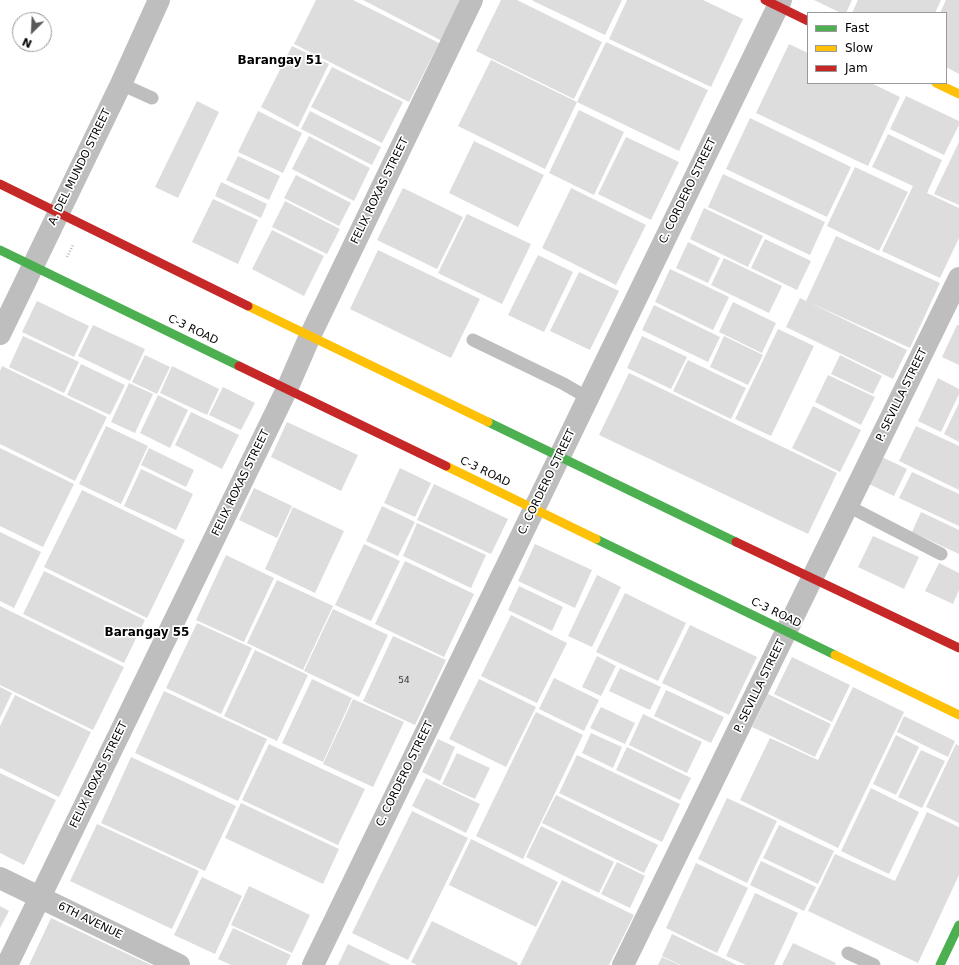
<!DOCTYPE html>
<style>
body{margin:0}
#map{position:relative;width:959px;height:965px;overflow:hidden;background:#fff;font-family:"DejaVu Sans",sans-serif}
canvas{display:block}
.legend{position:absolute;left:807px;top:12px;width:140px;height:72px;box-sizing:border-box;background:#fff;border:1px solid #999;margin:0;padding:5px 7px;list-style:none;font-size:12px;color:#000}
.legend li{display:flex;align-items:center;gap:8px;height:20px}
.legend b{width:20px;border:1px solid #999}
.north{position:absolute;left:12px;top:12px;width:40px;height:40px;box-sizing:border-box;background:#fff;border:1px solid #999;border-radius:50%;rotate:204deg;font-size:11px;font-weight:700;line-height:16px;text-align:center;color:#000}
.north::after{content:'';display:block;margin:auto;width:14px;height:18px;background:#595959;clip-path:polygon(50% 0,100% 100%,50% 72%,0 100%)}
</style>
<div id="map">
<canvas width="959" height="965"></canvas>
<ul class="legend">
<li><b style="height:5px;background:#4caf50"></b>Fast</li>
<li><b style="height:5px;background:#ffc107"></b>Slow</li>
<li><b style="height:5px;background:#c62828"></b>Jam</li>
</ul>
<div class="north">N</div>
</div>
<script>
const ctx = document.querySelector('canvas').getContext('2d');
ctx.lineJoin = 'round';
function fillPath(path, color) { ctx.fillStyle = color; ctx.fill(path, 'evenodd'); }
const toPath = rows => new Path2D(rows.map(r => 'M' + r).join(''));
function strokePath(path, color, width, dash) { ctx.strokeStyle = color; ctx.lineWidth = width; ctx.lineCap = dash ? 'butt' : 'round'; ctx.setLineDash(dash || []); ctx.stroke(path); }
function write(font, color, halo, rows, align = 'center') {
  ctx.font = font + ' "DejaVu Sans",sans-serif'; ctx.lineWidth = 3.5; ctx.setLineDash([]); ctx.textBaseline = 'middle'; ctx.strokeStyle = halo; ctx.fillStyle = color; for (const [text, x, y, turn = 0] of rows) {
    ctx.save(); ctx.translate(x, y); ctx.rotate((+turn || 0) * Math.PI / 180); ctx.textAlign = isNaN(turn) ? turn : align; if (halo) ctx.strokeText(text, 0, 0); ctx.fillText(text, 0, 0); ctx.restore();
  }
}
const building = toPath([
 [316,0,353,0,439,43,409,102,294,44],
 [363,0,465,0,444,42],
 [501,0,517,0,602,42,574,99,476,51],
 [533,0,622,0,605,35,533,1],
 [627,0,703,0,743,19,711,87,609,39],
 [814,0,852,0,846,13,841,13],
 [858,0,941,0,935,13,852,13],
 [946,0,959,0,959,74,946,67,946,13,940,13],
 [606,42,708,90,679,151,577,102],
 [789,44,808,53,808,83,871,83,900,97,868,166,756,113],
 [292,46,329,64,298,127,261,107],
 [491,60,577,102,545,169,458,126],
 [332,67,403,102,382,143,311,107],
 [906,96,959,121,959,125,944,155,890,129],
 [197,101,219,112,178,198,155,187],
 [579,110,624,132,594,195,549,173],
 [258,111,302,133,283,173,238,152],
 [310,111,381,147,372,165,301,129],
 [750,118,851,167,827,217,726,169],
 [888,134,942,160,927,193,959,208,959,238,940,278,882,251,913,186,872,167],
 [309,136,370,168,354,201,292,169],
 [626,137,679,162,651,220,598,194],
 [474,141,544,175,518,227,449,193],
 [959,142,959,205,934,194],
 [238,156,280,176,269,200,226,180],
 [855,167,908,192,879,251,827,226],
 [723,174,825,222,810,255,708,207],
 [296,175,351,203,339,226,284,198],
 [221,182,267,204,261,218,215,196],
 [403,188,463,217,437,269,377,240],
 [571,188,646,225,616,285,542,248],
 [213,199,258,220,238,264,192,242],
 [285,201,340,229,327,254,272,227],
 [704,208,763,236,748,267,690,239],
 [467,214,531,244,502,304,438,273],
 [272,230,324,256,304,296,252,269],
 [836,236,940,283,910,348,806,301],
 [765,239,811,261,797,290,751,268],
 [688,242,720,258,708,283,676,268],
 [378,250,480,299,451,358,350,309],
 [538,255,573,272,544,332,508,315],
 [724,258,782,286,769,313,711,285],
 [670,269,729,297,713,330,655,302],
 [579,272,619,291,590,350,550,331],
 [800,298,907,350,893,379,786,327],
 [37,301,89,326,74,357,22,332],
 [733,302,776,323,762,353,719,332],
 [654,305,720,337,708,362,642,330],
 [93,325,145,349,130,381,78,356],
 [957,325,959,325,959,365,942,357],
 [778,329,814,346,771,436,735,419],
 [23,336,79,362,64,393,9,367],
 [642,336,687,357,671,389,627,368],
 [724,336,763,355,748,385,710,367],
 [145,355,170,367,157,394,132,382],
 [840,355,882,376,873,394,831,374],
 [688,360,746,388,731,419,673,391],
 [81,364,125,385,110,415,67,395],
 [2,366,107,417,75,481,0,444,0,371],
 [172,366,219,389,207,415,160,393],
 [629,373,837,473,808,534,599,435],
 [828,375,875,397,861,425,815,402],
 [938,378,959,389,959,394,941,432,918,421],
 [129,383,153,394,135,433,111,422],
 [223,387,255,403,241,430,209,415],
 [158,395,188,410,170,448,140,433],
 [959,403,959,442,944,434],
 [813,406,861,430,840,472,792,448],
 [191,412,239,435,222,469,175,445],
 [287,422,358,455,341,491,271,457],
 [106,426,148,446,121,504,79,484],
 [916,426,959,446,959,490,899,461],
 [0,448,74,484,43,547,0,526],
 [149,448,194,470,186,487,141,465],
 [882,457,907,469,894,496,869,484],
 [400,468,431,483,415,517,384,503],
 [141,469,193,494,176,530,124,506],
 [912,472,959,494,959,526,899,498],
 [434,484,508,519,491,554,417,520],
 [254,488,292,506,277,538,239,520],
 [82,490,185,540,147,618,44,567],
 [382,506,415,522,398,556,366,541],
 [293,507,344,531,315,593,265,569],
 [921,512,959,530,959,554,912,532],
 [417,523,486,555,471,588,403,556],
 [0,532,41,552,14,608,0,601],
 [873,536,919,557,904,589,858,567],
 [364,544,400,561,371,621,335,605],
 [535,544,592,570,575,608,518,581],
 [226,555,274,578,244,642,196,620],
 [405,561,474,594,444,657,375,624],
 [939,563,959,573,959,590,953,604,925,591],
 [44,571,145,620,124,663,23,614],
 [597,575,621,587,592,647,568,636],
 [277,580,333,606,303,670,247,643],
 [519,586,563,607,552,631,508,610],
 [625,593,686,623,658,681,596,652],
 [0,606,124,667,93,730,0,685],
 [333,609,388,635,359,697,304,671],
 [511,615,567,643,537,703,481,676],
 [197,623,252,648,221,714,166,688],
 [690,625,757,657,729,715,662,683],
 [393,636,446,660,415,725,363,701],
 [255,650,308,675,277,741,224,716],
 [597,656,616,666,601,696,582,687],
 [792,657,850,685,832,722,774,694],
 [620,668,661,687,650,710,609,691],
 [554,678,599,700,584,731,539,709],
 [312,679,352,698,323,762,282,743],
 [479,679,536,707,506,767,449,739],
 [0,687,12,693,0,718],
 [853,687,904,712,838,848,740,800,770,738,818,760],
 [666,690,724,717,711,743,654,716],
 [164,691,267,739,238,801,135,753],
 [768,694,831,724,815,757,752,727],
 [15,695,91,732,59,797,0,768,0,726],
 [353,699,404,722,373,787,323,764],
 [601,707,635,723,625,744,590,728],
 [536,712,583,735,523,859,476,836],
 [643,714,702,742,687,773,629,745],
 [904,716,955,741,948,757,897,732],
 [591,733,622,747,613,768,582,753],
 [896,735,919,747,896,795,873,784],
 [438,739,455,747,440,781,422,772],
 [269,744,365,789,338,845,242,800],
 [956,744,959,746,959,823,926,807],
 [627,747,691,778,680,800,616,770],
 [921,750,945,761,922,808,898,797],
 [457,753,490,768,475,799,442,784],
 [577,755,680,804,662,842,559,793],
 [131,757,236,806,205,871,101,823],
 [0,773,56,800,24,865,0,853],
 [426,778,480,804,466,833,412,806],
 [871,788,919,812,889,874,841,851],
 [556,795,658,845,644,873,542,823],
 [727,798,777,821,747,883,698,859],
 [241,803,339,849,323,884,225,838],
 [412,811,468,838,408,960,352,933],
 [927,812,959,827,959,875,918,963,808,911,835,854,895,881],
 [97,824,199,871,172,929,70,881],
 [779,825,834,851,818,884,763,858],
 [541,826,614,862,599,893,526,857],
 [471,839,558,882,536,927,449,885],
 [761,861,816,887,804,911,750,885],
 [617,862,645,876,630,908,601,894],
 [696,863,748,888,717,953,666,928],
 [202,877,242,896,215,954,174,935],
 [562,880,634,915,609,965,520,965],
 [249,886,310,915,292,953,231,925],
 [755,893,798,913,774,965,746,965,726,956],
 [0,906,9,911,0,928],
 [51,918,151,965,29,965],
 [432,921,518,963,517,965,417,965,411,962],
 [233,928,291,955,286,965,231,965,218,959],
 [672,934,737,965,681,965,662,956],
 [793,943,836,963,835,965,782,965],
 [348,944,391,965,338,965],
 [662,957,680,965,658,965]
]);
const path = toPath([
 [67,257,73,245]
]);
const lane = toPath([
 [121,84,152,98],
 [473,340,564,384,588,398],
 [848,506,941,554],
 [848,953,874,965]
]);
const street = toPath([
 [0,334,121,84,159,0],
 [0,878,179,965],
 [7,965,287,389,310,336,472,0],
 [313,965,781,0],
 [623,965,959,278]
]);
const fast = toPath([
 [0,250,239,366],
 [488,422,736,542],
 [596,539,835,655],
 [940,965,959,925]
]);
const slow = toPath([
 [936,83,959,94],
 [248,306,488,422],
 [446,466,596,539],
 [835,655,959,715]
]);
const jam = toPath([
 [765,0,808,21],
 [0,184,248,306],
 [239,366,446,466],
 [736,542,959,648]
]);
const numberNames = [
 ["54",404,681]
];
const streetNames = [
 ["A. DEL MUNDO STREET",80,167,-64],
 ["FELIX ROXAS STREET",380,191,-64],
 ["C. CORDERO STREET",688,191,-64],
 ["C-3 ROAD",193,330,26],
 ["P. SEVILLA STREET",902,395,-64],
 ["C-3 ROAD",485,472,26],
 ["C. CORDERO STREET",547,482,-64],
 ["FELIX ROXAS STREET",241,483,-64],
 ["C-3 ROAD",776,613,26],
 ["P. SEVILLA STREET",760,686,-64],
 ["C. CORDERO STREET",405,774,-64],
 ["FELIX ROXAS STREET",99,775,-64],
 ["6TH AVENUE",90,921,26]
];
const neighbourhoodNames = [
 ["Barangay 51",280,61],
 ["Barangay 55",147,633]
];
fillPath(building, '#ddd');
strokePath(path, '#b8b8b8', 2.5, [1, 2]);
strokePath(lane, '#bebebe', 13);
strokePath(street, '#bebebe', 22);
strokePath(fast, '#4caf50', 9);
strokePath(slow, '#ffc107', 9);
strokePath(jam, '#c62828', 9);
write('9px', '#373737', null, numberNames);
write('11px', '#000', '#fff', streetNames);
write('bold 12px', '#000', '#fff', neighbourhoodNames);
</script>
